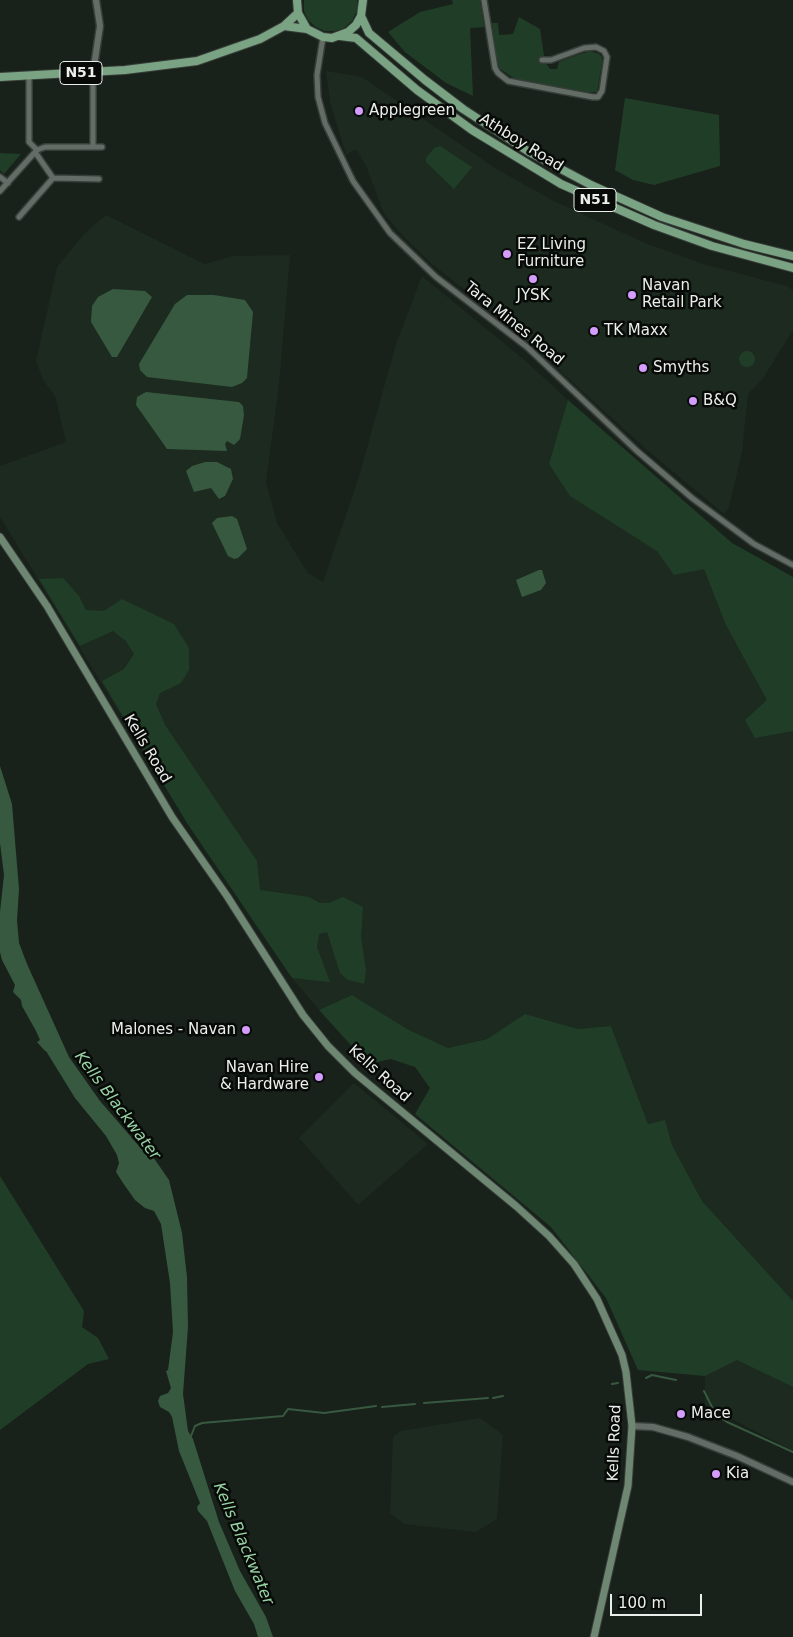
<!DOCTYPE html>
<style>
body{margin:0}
#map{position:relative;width:793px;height:1637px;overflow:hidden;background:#19211b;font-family:"DejaVu Sans",sans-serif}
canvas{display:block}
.scale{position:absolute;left:610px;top:1594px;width:92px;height:22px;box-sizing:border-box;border:2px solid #eaefeb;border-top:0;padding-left:6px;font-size:15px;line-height:18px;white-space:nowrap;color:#eaefeb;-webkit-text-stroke:4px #070a07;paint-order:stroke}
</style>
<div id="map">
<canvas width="793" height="1637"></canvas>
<div class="scale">100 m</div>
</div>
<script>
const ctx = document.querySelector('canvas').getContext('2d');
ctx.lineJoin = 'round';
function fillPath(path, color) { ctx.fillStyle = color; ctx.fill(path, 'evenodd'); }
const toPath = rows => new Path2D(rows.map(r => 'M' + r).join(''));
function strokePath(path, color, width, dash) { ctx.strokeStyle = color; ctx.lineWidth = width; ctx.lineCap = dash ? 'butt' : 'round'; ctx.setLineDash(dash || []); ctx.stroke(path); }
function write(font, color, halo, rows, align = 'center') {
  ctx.font = font + ' "DejaVu Sans",sans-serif'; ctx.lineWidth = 5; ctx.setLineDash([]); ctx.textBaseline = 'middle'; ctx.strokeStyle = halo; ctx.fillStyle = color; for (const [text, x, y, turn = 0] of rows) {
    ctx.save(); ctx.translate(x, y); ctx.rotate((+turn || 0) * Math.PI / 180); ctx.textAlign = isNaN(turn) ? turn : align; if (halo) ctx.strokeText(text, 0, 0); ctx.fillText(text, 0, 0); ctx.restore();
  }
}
const built = toPath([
 [326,71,362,77,495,168,552,200,645,243,703,264,787,286,793,290,793,330,762,380,748,394,742,452,729,507,724,514,648,451,513,328,432,264,405,238,384,214,366,166,356,149,346,155,330,102],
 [106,215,205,264,232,256,290,255,279,385,266,482,277,523,308,573,323,582,358,480,396,344,422,276,528,363,568,400,732,543,793,577,793,1301,702,1201,672,1145,665,1121,648,1124,611,1026,578,1029,525,1014,487,1039,448,1048,409,1030,352,995,319,1010,292,978,187,823,0,517,0,466,66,442,55,396,43,380,36,361,57,267,85,233],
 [354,1083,428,1144,358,1205,299,1138],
 [737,1359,793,1387,793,1451,705,1405,705,1376],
 [480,1418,503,1435,497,1519,476,1532,404,1524,390,1513,393,1437,400,1431]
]);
const green = toPath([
 [304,0,357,0,358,8,352,21,344,28,335,31,325,31,316,27,308,20,304,11],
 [452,0,480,0,484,27,470,28,473,96,446,83,405,52,388,32,420,12,453,4],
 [519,17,540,29,545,62,550,69,557,69,559,62,566,59,590,51,599,54,602,57,602,63,597,92,586,92,515,79,502,70,498,67,492,23,498,23,499,35,513,34],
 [625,98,719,115,720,166,654,185,633,180,615,170],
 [440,146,472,167,454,189,426,162,426,158,434,148],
 [0,153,21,154,4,174,0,170],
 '739 359a8 8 0 1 1 16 0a8 8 0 1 1-16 0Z',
 [568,400,732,543,793,577,793,731,755,738,745,720,767,700,726,625,704,569,674,575,657,551,570,496,549,464],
 [63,578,79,596,86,610,104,611,122,599,174,624,189,648,189,670,181,683,160,693,156,704,165,725,257,861,260,890,309,897,320,903,329,903,343,897,363,907,361,937,366,970,364,984,348,980,340,973,327,932,319,934,317,947,330,982,292,978,187,823,102,681,124,669,134,654,126,641,113,631,80,646,39,579],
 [352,995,409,1030,448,1048,487,1039,525,1014,578,1029,611,1026,648,1124,665,1120,672,1145,702,1201,793,1301,793,1387,737,1360,705,1376,638,1370,606,1298,551,1227,415,1114,430,1088,415,1067,391,1059,368,1064,319,1010],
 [0,1176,84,1311,82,1327,98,1338,109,1359,88,1364,0,1430]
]);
const water = toPath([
 [113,289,145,291,152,297,117,357,112,357,91,322,92,306,98,297],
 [187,295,214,295,245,300,253,312,247,378,242,383,232,387,147,377,140,370,139,364,175,304],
 [146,392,239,402,243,406,244,415,240,439,234,445,227,441,225,444,227,451,167,449,136,405,137,397],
 [205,462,217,462,231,469,233,479,225,496,219,499,211,488,194,492,186,471,192,466],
 [232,516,237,519,247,549,238,558,234,559,228,556,212,523,217,518],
 [539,570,542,570,546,583,541,590,522,597,516,580],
 [0,766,12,804,19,889,17,920,19,943,27,964,69,1057,100,1101,138,1145,151,1154,169,1180,182,1233,187,1277,188,1327,183,1394,188,1431,193,1439,219,1522,240,1571,266,1617,273,1637,258,1637,254,1624,235,1591,207,1521,198,1511,197,1507,200,1503,179,1451,172,1417,169,1412,160,1407,158,1401,160,1396,168,1393,171,1388,166,1371,168,1370,173,1332,170,1283,161,1224,154,1211,145,1208,135,1200,123,1183,116,1172,119,1163,117,1155,106,1136,75,1098,46,1051,45,1051,37,1042,40,1040,36,1031,22,1006,21,1000,13,992,15,985,2,960,0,952,0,912,4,875,0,843]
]);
const stream = toPath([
 [646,1378,652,1375,676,1380],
 [612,1384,618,1383],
 [704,1391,716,1415,727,1422,793,1452],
 [493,1398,503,1396],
 [424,1403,488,1398],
 [382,1407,415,1404],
 [191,1436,195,1426,202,1423,283,1416,288,1409,324,1413,376,1406]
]);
const minor = toPath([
 [484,0,495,68,498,73,508,81,593,97,598,97,602,91,607,57,604,51,596,47,584,48,551,60,542,60],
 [323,37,317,75,318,97,325,123,353,181,390,233,436,277,527,347,637,451,692,498,754,544,793,565],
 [93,146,93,73],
 [37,150,45,147,102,147],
 [0,177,8,183],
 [53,178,99,179],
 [0,191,37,150,29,142,29,76],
 [19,217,53,178,35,152]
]);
const tertiary = toPath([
 [93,73,100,26,96,0],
 [632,1426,653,1427,688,1437,737,1456,793,1482]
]);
const secondary = toPath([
 [0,537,47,606,172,817,227,896,303,1015,328,1046,355,1073,516,1206,549,1236,574,1264,597,1299,622,1355,626,1372,632,1426,628,1486,594,1637]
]);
const primary = toPath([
 [297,0,298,13,307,29,323,37,332,38,348,32,356,25,361,16,363,0],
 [361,16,369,33,425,80,463,109,529,152,591,185,662,217,744,244,793,256],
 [284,26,307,29],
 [340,36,356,38,417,90,472,130,561,184,654,225,712,246,793,268],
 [0,77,125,70,197,61,260,39,284,26,298,13]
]);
const markers = [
 [359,111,5,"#d49cfc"],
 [507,254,5,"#d49cfc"],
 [533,279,5,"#d49cfc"],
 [632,295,5,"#d49cfc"],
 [594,331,5,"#d49cfc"],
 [643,368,5,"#d49cfc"],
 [693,401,5,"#d49cfc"],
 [246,1030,5,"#d49cfc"],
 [319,1077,5,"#d49cfc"],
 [681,1414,5,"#d49cfc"],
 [716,1474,5,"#d49cfc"]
];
const shields = [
 [81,73,42],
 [595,200,42]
];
const shieldNames = [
 ["N51",81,73],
 ["N51",595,200]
];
const poiNames = [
 ["Applegreen",369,111],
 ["EZ Living",517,245],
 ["Furniture",517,262],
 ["Navan",642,286],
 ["Retail Park",642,303],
 ["JYSK",533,296,"center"],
 ["TK Maxx",604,331],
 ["Smyths",653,368],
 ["B&Q",703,401],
 ["Malones - Navan",236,1030,"right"],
 ["Navan Hire",309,1068,"right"],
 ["& Hardware",309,1085,"right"],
 ["Mace",691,1414],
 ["Kia",726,1474]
];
const streetNames = [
 ["Athboy Road",521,143,32],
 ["Tara Mines Road",514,324,39],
 ["Kells Road",147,749,59],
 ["Kells Road",379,1074,42],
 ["Kells Road",615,1443,-88]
];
const waterNames = [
 ["Kells Blackwater",117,1106,53],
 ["Kells Blackwater",243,1544,67]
];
fillPath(built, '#1c2a1f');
fillPath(green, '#203e27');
fillPath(water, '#37593f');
strokePath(stream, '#37593f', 2);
strokePath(minor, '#373d38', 8);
strokePath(tertiary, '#373d38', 9);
strokePath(secondary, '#373d38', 9);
strokePath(primary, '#373d38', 10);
strokePath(minor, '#636c65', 5);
strokePath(tertiary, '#636c65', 6);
strokePath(secondary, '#6e8773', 7);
strokePath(primary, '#79a382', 8);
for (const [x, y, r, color] of markers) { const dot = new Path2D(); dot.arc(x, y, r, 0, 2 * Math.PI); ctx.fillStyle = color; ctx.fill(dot); strokePath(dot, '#070a07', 2); }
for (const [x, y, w] of shields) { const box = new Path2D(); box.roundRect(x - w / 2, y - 11.5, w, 23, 4); ctx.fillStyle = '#070a07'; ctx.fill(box); strokePath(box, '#eaefeb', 1); }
write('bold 14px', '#eaefeb', null, shieldNames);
write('15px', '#eaefeb', '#070a07', poiNames, 'left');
write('15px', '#eaefeb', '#070a07', streetNames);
write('italic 16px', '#98d3a5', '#070a07', waterNames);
</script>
